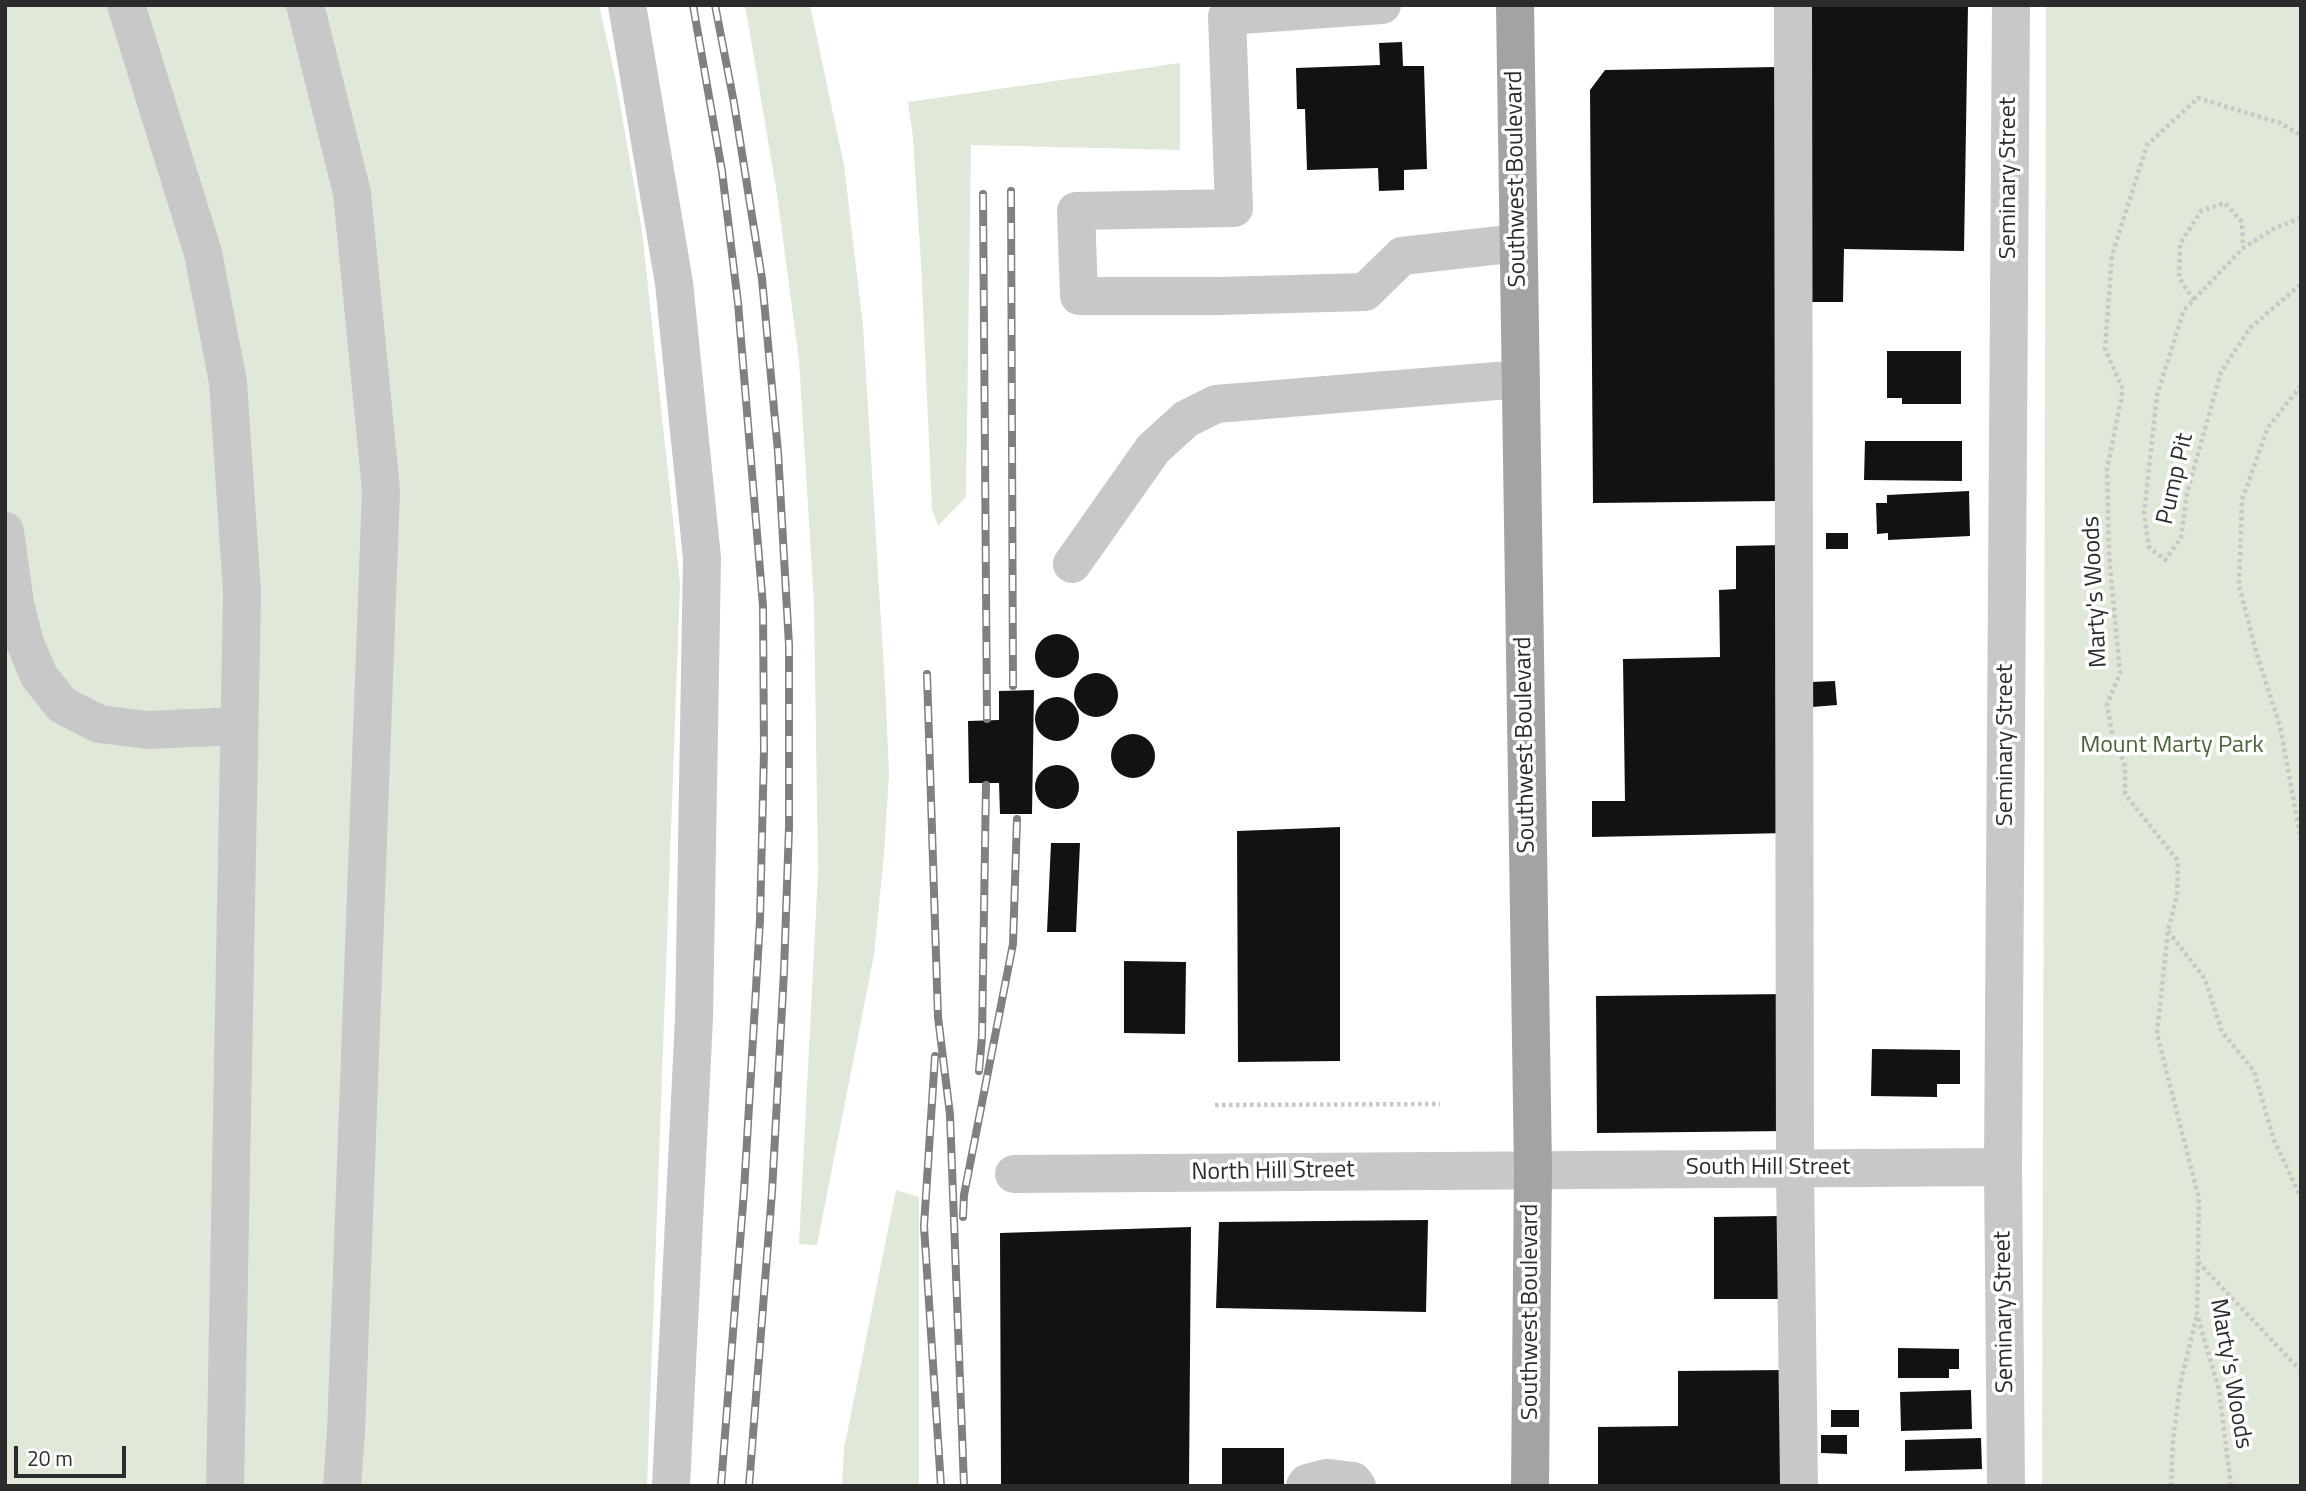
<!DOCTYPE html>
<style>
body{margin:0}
#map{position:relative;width:2306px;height:1491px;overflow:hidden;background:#fff;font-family:"Titillium Web",sans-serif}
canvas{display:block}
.frame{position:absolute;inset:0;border:7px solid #2b2b2b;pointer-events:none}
.scale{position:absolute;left:14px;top:1446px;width:112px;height:32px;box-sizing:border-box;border:4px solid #2b2b2b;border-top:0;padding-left:9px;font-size:21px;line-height:24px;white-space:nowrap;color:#2b2b2b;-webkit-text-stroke:5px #fff;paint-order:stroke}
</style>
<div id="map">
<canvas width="2306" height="1491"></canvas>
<div class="frame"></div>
<div class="scale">20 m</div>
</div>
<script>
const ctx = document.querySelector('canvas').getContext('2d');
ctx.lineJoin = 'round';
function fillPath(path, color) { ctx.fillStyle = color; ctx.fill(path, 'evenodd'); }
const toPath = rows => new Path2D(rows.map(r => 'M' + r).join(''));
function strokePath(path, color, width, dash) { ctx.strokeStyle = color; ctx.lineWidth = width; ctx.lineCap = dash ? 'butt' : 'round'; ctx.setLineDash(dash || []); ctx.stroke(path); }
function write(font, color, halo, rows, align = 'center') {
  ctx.font = font + ' "Titillium Web",sans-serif'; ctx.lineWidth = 7; ctx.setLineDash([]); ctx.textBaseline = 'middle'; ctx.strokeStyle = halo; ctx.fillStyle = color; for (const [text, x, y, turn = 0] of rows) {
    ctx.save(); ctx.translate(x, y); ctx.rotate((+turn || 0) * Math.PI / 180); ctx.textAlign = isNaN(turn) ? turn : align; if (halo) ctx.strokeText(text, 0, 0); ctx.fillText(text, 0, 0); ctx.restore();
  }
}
const green = toPath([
 [5,5,599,5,616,81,642,231,680,584,647,1486,5,1486],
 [745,5,810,5,844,165,863,326,886,703,889,774,884,855,874,955,817,1245,799,1244,818,873,814,602,799,360,777,194],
 [2046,5,2301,5,2301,1486,2042,1486],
 [1180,63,1180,150,971,145,966,497,938,526,932,509,921,263,913,137,908,102],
 [896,1190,919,1197,919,1486,842,1486,844,1448]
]);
const building = toPath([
 [1812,5,1968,5,1964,251,1844,249,1843,302,1808,302],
 [1402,42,1403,66,1424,66,1427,169,1404,170,1404,190,1379,191,1378,168,1307,170,1305,109,1297,109,1296,68,1380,65,1379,43],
 [1776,67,1779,501,1593,503,1590,90,1605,70],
 [1887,351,1961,351,1961,404,1902,404,1902,398,1887,398],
 [1865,441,1962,441,1962,481,1864,480],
 [1969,491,1970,536,1888,540,1888,533,1877,534,1876,503,1887,503,1887,495],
 [1826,533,1848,533,1848,549,1826,549],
 [1783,545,1788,833,1592,837,1592,801,1625,801,1623,659,1720,657,1719,590,1736,589,1736,546],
 '1035 656a22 22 0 1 1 44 0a22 22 0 1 1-44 0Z',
 '1074 695a22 22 0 1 1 44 0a22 22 0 1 1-44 0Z',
 [1835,681,1837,705,1812,707,1811,682],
 [1034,690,1032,814,1000,814,999,783,969,783,968,721,999,720,999,691],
 '1035 719a22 22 0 1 1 44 0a22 22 0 1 1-44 0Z',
 '1111 756a22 22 0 1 1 44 0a22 22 0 1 1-44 0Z',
 '1035 787a22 22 0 1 1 44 0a22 22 0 1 1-44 0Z',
 [1340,827,1340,1061,1238,1062,1237,831],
 [1051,843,1080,843,1076,932,1047,932],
 [1124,961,1186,962,1185,1034,1124,1033],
 [1787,994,1788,1131,1597,1133,1596,996],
 [1872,1049,1960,1050,1960,1084,1937,1084,1937,1097,1871,1096],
 [1780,1216,1780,1299,1714,1299,1714,1217],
 [1428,1220,1426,1312,1216,1308,1219,1222],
 [1191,1227,1189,1486,1001,1486,1000,1233],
 [1898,1348,1959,1349,1959,1369,1949,1369,1949,1378,1898,1378],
 [1785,1370,1786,1486,1598,1486,1598,1427,1678,1426,1678,1371],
 [1971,1390,1972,1429,1901,1431,1900,1392],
 [1831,1410,1859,1410,1859,1427,1831,1427],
 [1821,1435,1847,1435,1847,1454,1821,1453],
 [1981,1438,1982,1469,1905,1471,1905,1440],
 [1222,1448,1284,1448,1284,1486,1222,1486]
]);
const path = toPath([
 [2301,218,2275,228,2243,248,2184,310,2157,395,2144,514,2149,547,2165,560,2181,538,2187,493,2221,372,2250,328,2301,284],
 [2194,300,2179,278,2180,244,2201,211,2225,203,2242,222,2243,247],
 [2301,386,2268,427,2242,500,2239,586,2257,655,2280,726,2301,840],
 [2168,931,2205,979,2222,1032,2254,1071,2274,1140,2301,1198],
 [1215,1105,1440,1104],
 [2198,1262,2301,1371],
 [2171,1486,2173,1441,2180,1385,2197,1315],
 [2231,1486,2219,1390,2197,1314,2199,1199,2157,1034,2168,931,2177,895,2178,861,2125,794,2125,766,2112,732,2107,705,2120,673,2109,556,2107,469,2123,390,2105,349,2112,255,2147,145,2198,98,2280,123,2301,135]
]);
const minor = toPath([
 [126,5,203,253,228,382,242,592,225,1486],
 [305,5,352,193,381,490,346,1432,342,1486],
 [627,5,674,283,702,558,694,1018,671,1486],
 [1382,5,1227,16,1234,208,1076,211,1079,296,1219,296,1365,292,1402,256,1518,243],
 [1793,5,1795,1167,1799,1486],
 [5,531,15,603,25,643,39,676,62,705,99,724,147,730,239,726],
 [1072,564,1153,449,1186,419,1216,404,1521,379],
 [1014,1174,2003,1167],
 [1305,1486,1307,1483,1326,1478,1353,1481,1357,1486],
 [2006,1486,2003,1167,2011,5]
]);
const major = toPath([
 [1515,5,1533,1170,1530,1486]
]);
const rail = toPath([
 [693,5,722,171,738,303,763,606,764,751,760,920,744,1191,721,1486],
 [715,5,734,103,762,279,778,452,789,645,789,827,784,971,772,1192,749,1486],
 [1011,191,1013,686],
 [983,194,987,719],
 [927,674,938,1017,950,1115,964,1486],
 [935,1056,924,1226,941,1486],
 [979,1071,982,1037,986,785],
 [963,1217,964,1195,1013,944,1017,819]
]);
const streetNames = [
 ["Seminary Street",2009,178,-90],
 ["Southwest Boulevard",1517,179,-91],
 ["Pump Pit",2176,479,-77],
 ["Marty's Woods",2096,592,-93],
 ["Southwest Boulevard",1526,745,-91],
 ["Seminary Street",2006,745,-90],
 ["South Hill Street",1768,1168],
 ["North Hill Street",1273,1172,-1],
 ["Southwest Boulevard",1531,1312,-90],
 ["Seminary Street",2005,1312,-91],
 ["Marty's Woods",2230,1374,80]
];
const parkNames = [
 ["Mount Marty Park",2172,746]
];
fillPath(green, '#e0e9d9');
fillPath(building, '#121212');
strokePath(path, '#c8c8c8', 4.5, [3.5, 3.5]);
strokePath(minor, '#c8c8c8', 38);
strokePath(major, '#a3a3a3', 38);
strokePath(rail, '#808080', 8);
strokePath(rail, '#fff', 5, [16]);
write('24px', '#2b2b2b', '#fff', streetNames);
write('24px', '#4a643b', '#fff', parkNames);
</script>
